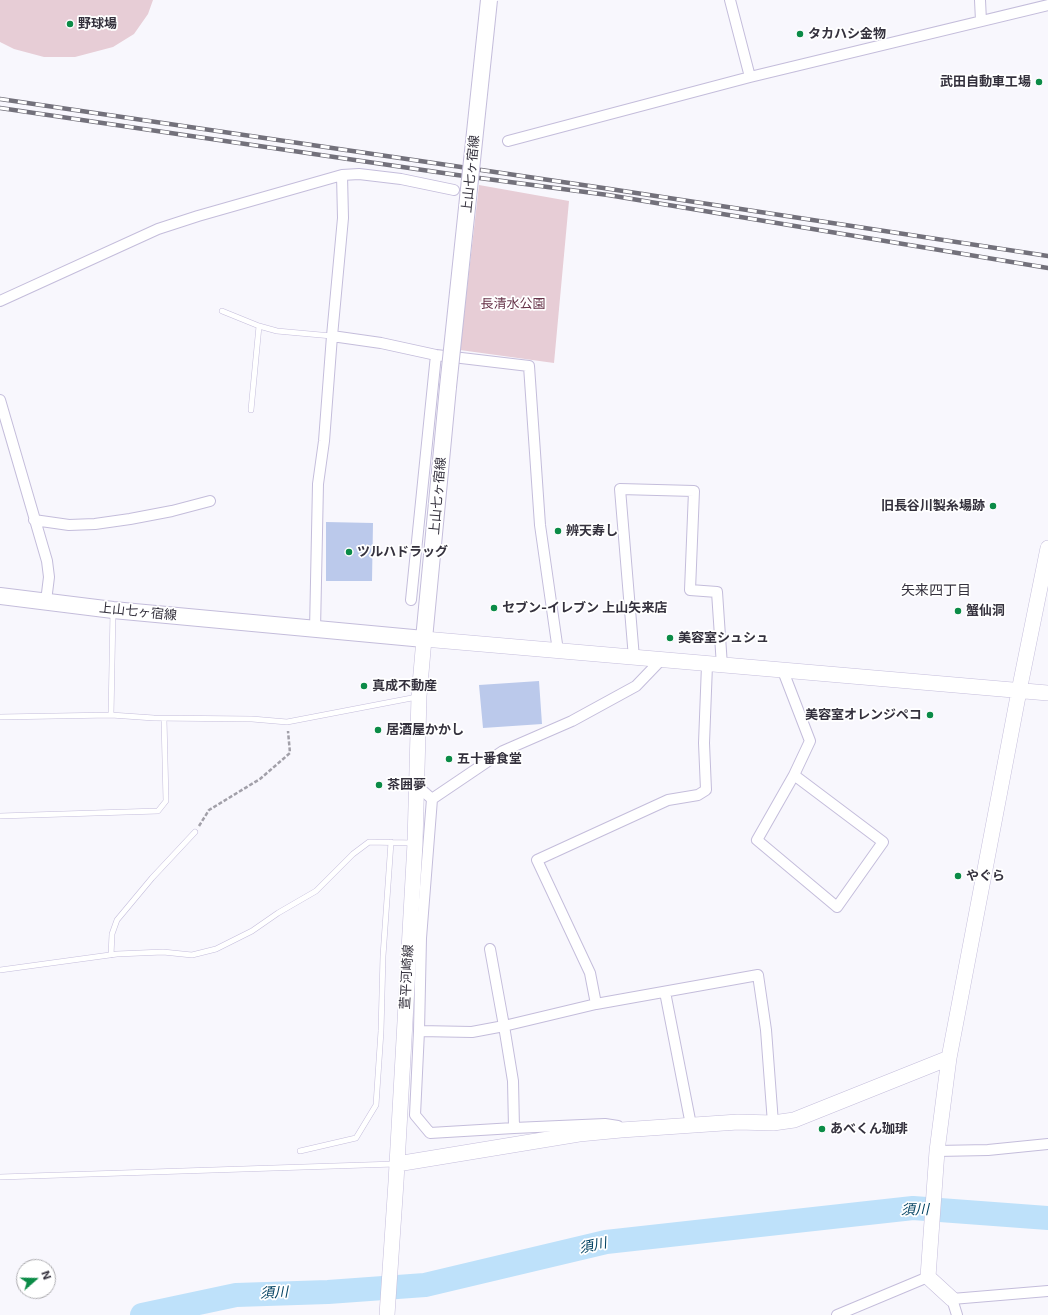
<!DOCTYPE html>
<meta charset="utf-8">
<style>
body{margin:0}
#map{position:relative;width:1048px;height:1315px;overflow:hidden;background:#f8f7fd;font-family:Inter,sans-serif}
canvas{display:block}
.north{position:absolute;left:16px;top:1259px;width:40px;height:40px;box-sizing:border-box;background:#fff;border:1px solid #aeadb1;border-radius:50%;rotate:70deg;font-size:11px;font-weight:700;line-height:16px;text-align:center;color:#34313d}
.north::after{content:'';display:block;margin:auto;width:14px;height:18px;background:#0b8b47;clip-path:polygon(50% 0,100% 100%,50% 72%,0 100%)}
</style>
<div id="map">
<canvas width="1048" height="1315"></canvas>
<div class="north">N</div>
</div>
<script>
const ctx = document.querySelector('canvas').getContext('2d');
ctx.lineJoin = 'round';
function fillPath(path, color) { ctx.fillStyle = color; ctx.fill(path, 'evenodd'); }
const toPath = rows => new Path2D(rows.map(r => 'M' + r).join(''));
function strokePath(path, color, width, dash) { ctx.strokeStyle = color; ctx.lineWidth = width; ctx.lineCap = dash ? 'butt' : 'round'; ctx.setLineDash(dash || []); ctx.stroke(path); }
function write(font, color, halo, rows, align = 'center') {
  ctx.font = font + ' Inter,"Noto Sans JP",sans-serif'; ctx.lineWidth = 3.5; ctx.setLineDash([]); ctx.textBaseline = 'middle'; ctx.strokeStyle = halo; ctx.fillStyle = color; for (const [text, x, y, turn = 0] of rows) {
    ctx.save(); ctx.translate(x, y); ctx.rotate((+turn || 0) * Math.PI / 180); ctx.textAlign = isNaN(turn) ? turn : align; if (halo) ctx.strokeText(text, 0, 0); ctx.fillText(text, 0, 0); ctx.restore();
  }
}
const green = toPath([
 [0,0,153,0,148,14,134,34,113,47,75,57,44,57,14,49,0,42],
 [479,185,569,201,554,363,460,350]
]);
const river = toPath([
 [142,1315,236,1295,328,1292,425,1285,606,1242,913,1208,1048,1218]
]);
const building = toPath([
 [326,522,373,523,372,581,326,581],
 [539,681,542,724,483,728,479,685]
]);
const path = toPath([
 [199,826,209,810,260,779,290,753,288,731]
]);
const lane = toPath([
 [222,311,259,326,277,331,332,336],
 [251,410,259,326],
 [111,715,154,718,252,719,287,722,417,697],
 [0,717,111,715,113,611],
 [0,816,158,811,166,801,164,719],
 [111,955,112,934,117,920,152,878,195,832],
 [0,970,117,954,163,952,192,955,216,949,252,931,278,913,316,891,353,854,369,842,413,843],
 [300,1151,356,1138,376,1105,381,1031,383,956,391,842],
 [0,1177,395,1164]
]);
const street = toPath([
 [730,0,750,77],
 [980,0,981,21],
 [508,141,750,77,1048,5],
 [0,301,158,229,198,216,342,175,359,174,401,179,454,190],
 [332,336,381,343,436,355,529,366,540,525,558,651],
 [0,400,47,561,49,577,46,601],
 [34,520,69,525,95,524,130,519,172,511,210,501],
 [411,600,436,355],
 [315,630,318,484,324,441,332,336,343,218,342,175],
 [634,658,620,489,694,491,690,590,717,592,722,666],
 [783,671,810,741,794,775],
 [794,775,883,842,837,907,757,840,794,775],
 [416,785,432,799,421,938,419,1031],
 [432,799,503,751,572,721,636,686,660,661],
 [490,949,504,1026,513,1081,514,1128,430,1133,415,1115,419,1031,472,1032,504,1026,596,1004,758,975,766,1030,773,1123],
 [665,992,691,1125],
 [596,1004,590,973,537,860,668,800,698,795,706,790,704,743,707,665],
 [514,1128,605,1124,618,1126],
 [937,1151,988,1150,1048,1144],
 [837,1315,928,1277],
 [957,1315,952,1299,1048,1291]
]);
const secondary = toPath([
 [397,1164,579,1134,621,1130,738,1122,773,1123,794,1120,949,1058],
 [952,1299,928,1277,937,1151,949,1058,1019,691,1048,548],
 [387,1315,396,1182,415,843,419,696,424,639,1048,693]
]);
const primary = toPath([
 [0,596,113,610,424,639,448,387]
]);
const rail = toPath([
 [0,99,610,189,1048,256],
 [0,108,457,175,608,195,1048,268]
]);
const primaryBridge = toPath([
 [448,387,489,0]
]);
const markers = [
 [70,24,4,"#0b8b47"],
 [800,34,4,"#0b8b47"],
 [1039,82,4,"#0b8b47"],
 [993,506,4,"#0b8b47"],
 [558,531,4,"#0b8b47"],
 [349,552,4,"#0b8b47"],
 [494,608,4,"#0b8b47"],
 [958,611,4,"#0b8b47"],
 [670,638,4,"#0b8b47"],
 [364,686,4,"#0b8b47"],
 [930,715,4,"#0b8b47"],
 [378,730,4,"#0b8b47"],
 [449,759,4,"#0b8b47"],
 [379,785,4,"#0b8b47"],
 [958,876,4,"#0b8b47"],
 [822,1129,4,"#0b8b47"]
];
const poiNames = [
 ["野球場",78,24],
 ["タカハシ金物",808,34],
 ["武田自動車工場",1031,82,"right"],
 ["旧長谷川製糸場跡",985,506,"right"],
 ["辨天寿し",566,531],
 ["ツルハドラッグ",357,552],
 ["セブン-イレブン 上山矢来店",502,608],
 ["蟹仙洞",966,611],
 ["美容室シュシュ",678,638],
 ["真成不動産",372,686],
 ["美容室オレンジペコ",922,715,"right"],
 ["居酒屋かかし",386,730],
 ["五十番食堂",457,759],
 ["茶囲夢",387,785],
 ["やぐら",966,876],
 ["あべくん珈琲",830,1129]
];
const streetNames = [
 ["上山七ヶ宿線",471,174,-84],
 ["上山七ヶ宿線",438,496,-85],
 ["上山七ヶ宿線",138,612,6],
 ["萱平河崎線",407,977,-87]
];
const parkNames = [
 ["長清水公園",513,304]
];
const neighbourhoodNames = [
 ["矢来四丁目",936,591]
];
const waterNames = [
 ["須川",915,1210,-1],
 ["須川",593,1246,-12],
 ["須川",274,1293,-3]
];
fillPath(green, '#e7cdd6');
strokePath(river, '#bee1fa', 24);
fillPath(building, '#bbc9eb');
strokePath(lane, '#c4bddb', 6);
strokePath(street, '#c4bddb', 12);
strokePath(secondary, '#c4bddb', 16);
strokePath(primary, '#c4bddb', 18);
strokePath(path, '#a2a0a9', 2.5, [4, 2]);
strokePath(lane, '#fff', 5);
strokePath(street, '#fff', 10);
strokePath(secondary, '#fff', 15);
strokePath(primary, '#fff', 16);
strokePath(rail, '#73717b', 4.5);
strokePath(rail, '#fff', 3, [9]);
strokePath(primaryBridge, '#c4bddb', 18, []);
strokePath(primaryBridge, '#fff', 16);
for (const [x, y, r, color] of markers) { const dot = new Path2D(); dot.arc(x, y, r, 0, 2 * Math.PI); ctx.fillStyle = color; ctx.fill(dot); strokePath(dot, '#fff', 1.5); }
write('bold 13px', '#34313d', '#fff', poiNames, 'left');
write('13px', '#34313d', '#fff', streetNames);
write('13px', '#663248', '#fff', parkNames);
write('14px', '#34313d', '#fff', neighbourhoodNames);
write('italic 14px', '#034363', '#fff', waterNames);
</script>
